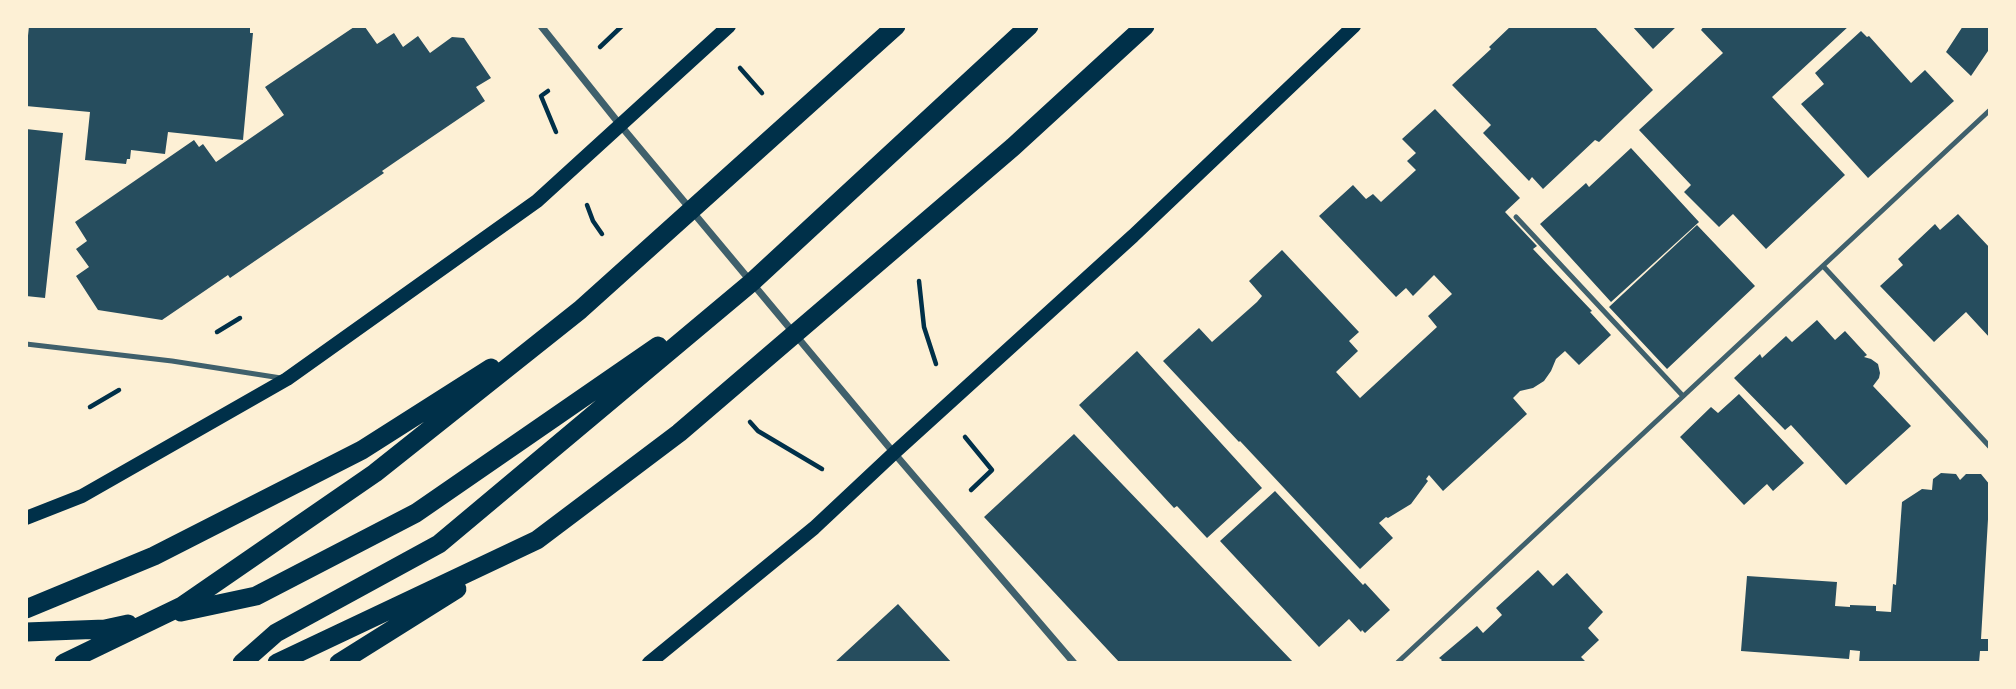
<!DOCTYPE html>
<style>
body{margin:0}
#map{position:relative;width:2016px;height:689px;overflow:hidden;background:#fdf0d5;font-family:Ubuntu,sans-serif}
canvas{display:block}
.frame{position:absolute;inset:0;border:28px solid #fdf0d5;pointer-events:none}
</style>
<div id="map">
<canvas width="2016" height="689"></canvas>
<div class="frame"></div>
</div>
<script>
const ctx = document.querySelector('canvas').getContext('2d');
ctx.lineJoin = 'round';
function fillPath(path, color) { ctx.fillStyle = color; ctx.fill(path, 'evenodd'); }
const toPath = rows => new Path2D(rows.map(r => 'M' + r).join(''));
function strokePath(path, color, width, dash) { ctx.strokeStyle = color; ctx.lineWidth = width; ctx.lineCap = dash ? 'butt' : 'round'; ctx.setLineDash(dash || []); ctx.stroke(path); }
const building = toPath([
 [29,26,250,26,250,33,253,33,243,140,168,132,165,154,131,150,130,159,127,159,126,164,85,160,90,112,26,106,26,55],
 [1511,26,1594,26,1653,90,1599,142,1595,140,1543,189,1532,177,1529,181,1483,133,1491,125,1452,85,1491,49,1489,47],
 [1632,26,1677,26,1653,49],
 [1704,26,1849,26,1772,97,1845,175,1766,249,1733,214,1719,227,1684,192,1691,185,1639,130,1723,53,1701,30],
 [1963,26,1990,26,1990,48,1971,76,1946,52],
 [354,27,365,27,377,44,394,33,403,47,418,36,430,53,452,37,464,38,491,78,476,87,485,101,398,160,382,171,384,173,230,278,228,275,162,320,98,310,76,276,89,267,76,249,87,241,75,222,194,140,199,147,203,144,216,162,284,115,265,87],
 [1861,31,1867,37,1869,36,1911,83,1925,70,1954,101,1868,178,1801,104,1824,84,1815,73],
 [1435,109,1520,198,1505,212,1537,246,1533,249,1592,311,1590,312,1611,335,1579,365,1565,351,1556,359,1551,371,1544,381,1533,388,1520,391,1513,398,1527,414,1443,491,1429,475,1426,479,1428,481,1411,504,1388,518,1386,517,1379,523,1393,538,1360,569,1240,441,1239,442,1163,361,1199,328,1212,342,1257,302,1262,296,1249,281,1282,250,1359,332,1349,341,1358,351,1336,372,1360,398,1437,327,1428,316,1452,294,1434,275,1413,296,1406,288,1396,297,1319,216,1353,185,1366,199,1373,194,1381,202,1416,170,1407,161,1416,153,1402,139],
 [26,129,63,133,45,298,26,296],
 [1631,148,1699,222,1611,302,1540,224,1586,183,1589,187],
 [1958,214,1990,248,1990,338,1966,312,1934,342,1880,286,1903,265,1898,259,1935,224,1940,230],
 [1697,225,1755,286,1667,369,1609,307],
 [1817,320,1835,340,1845,331,1867,355,1864,357,1871,359,1878,364,1880,373,1879,378,1873,386,1911,426,1846,485,1791,425,1785,430,1734,378,1760,354,1762,358,1786,336,1792,342],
 [1137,351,1262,488,1207,538,1177,506,1174,508,1079,405],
 [1739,394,1804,463,1773,491,1767,484,1744,505,1680,437,1711,407,1718,413],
 [1074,434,1294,663,1120,663,984,517],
 [1941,473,1956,474,1960,480,1966,474,1981,474,1990,485,1981,639,1989,639,1988,651,1980,651,1979,663,1859,663,1860,651,1850,650,1849,659,1741,651,1747,576,1837,582,1835,606,1850,607,1850,605,1876,606,1876,611,1891,612,1893,584,1896,585,1902,502,1922,489,1932,490,1933,479],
 [1275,491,1363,585,1365,583,1390,610,1365,633,1362,630,1361,632,1349,619,1319,647,1220,541],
 [1538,570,1553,586,1567,573,1603,612,1588,628,1599,640,1581,657,1587,663,1439,663,1442,660,1439,658,1477,626,1483,633,1502,615,1496,608],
 [898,604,952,663,834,663,847,651]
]);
const path = toPath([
 [600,47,622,26],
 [740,68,762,93],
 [548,91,541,96,556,132],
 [587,205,593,221,602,234],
 [919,281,924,327,936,364],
 [217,332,240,318],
 [90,407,119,390],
 [750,422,758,431,822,469],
 [965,437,992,470,971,490]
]);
const service = toPath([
 [1516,217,1683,396],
 [1823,266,1990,447],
 [26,344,172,361,281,378],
 [1397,663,1990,110]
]);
const minor = toPath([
 [541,26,621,126,894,453,1074,663]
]);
const secondary = toPath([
 [26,518,82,496,287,379,537,201,729,26],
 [649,663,814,528,894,453,1133,236,1354,26]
]);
const trunk = toPath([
 [26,609,154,556,362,450,491,368],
 [181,612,256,596,416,513,658,346],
 [26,632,105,629,128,624],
 [64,663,182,606,375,473,580,310,896,26],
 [242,663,276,633,439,544,752,282,1029,26],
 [277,663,537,540,679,433,1013,147,1145,26],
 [339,663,457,589]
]);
fillPath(building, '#264d5e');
strokePath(path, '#003049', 4.5);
strokePath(service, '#3f606c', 5);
strokePath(minor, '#3f606c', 7);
strokePath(secondary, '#003049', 14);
strokePath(trunk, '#003049', 19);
</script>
